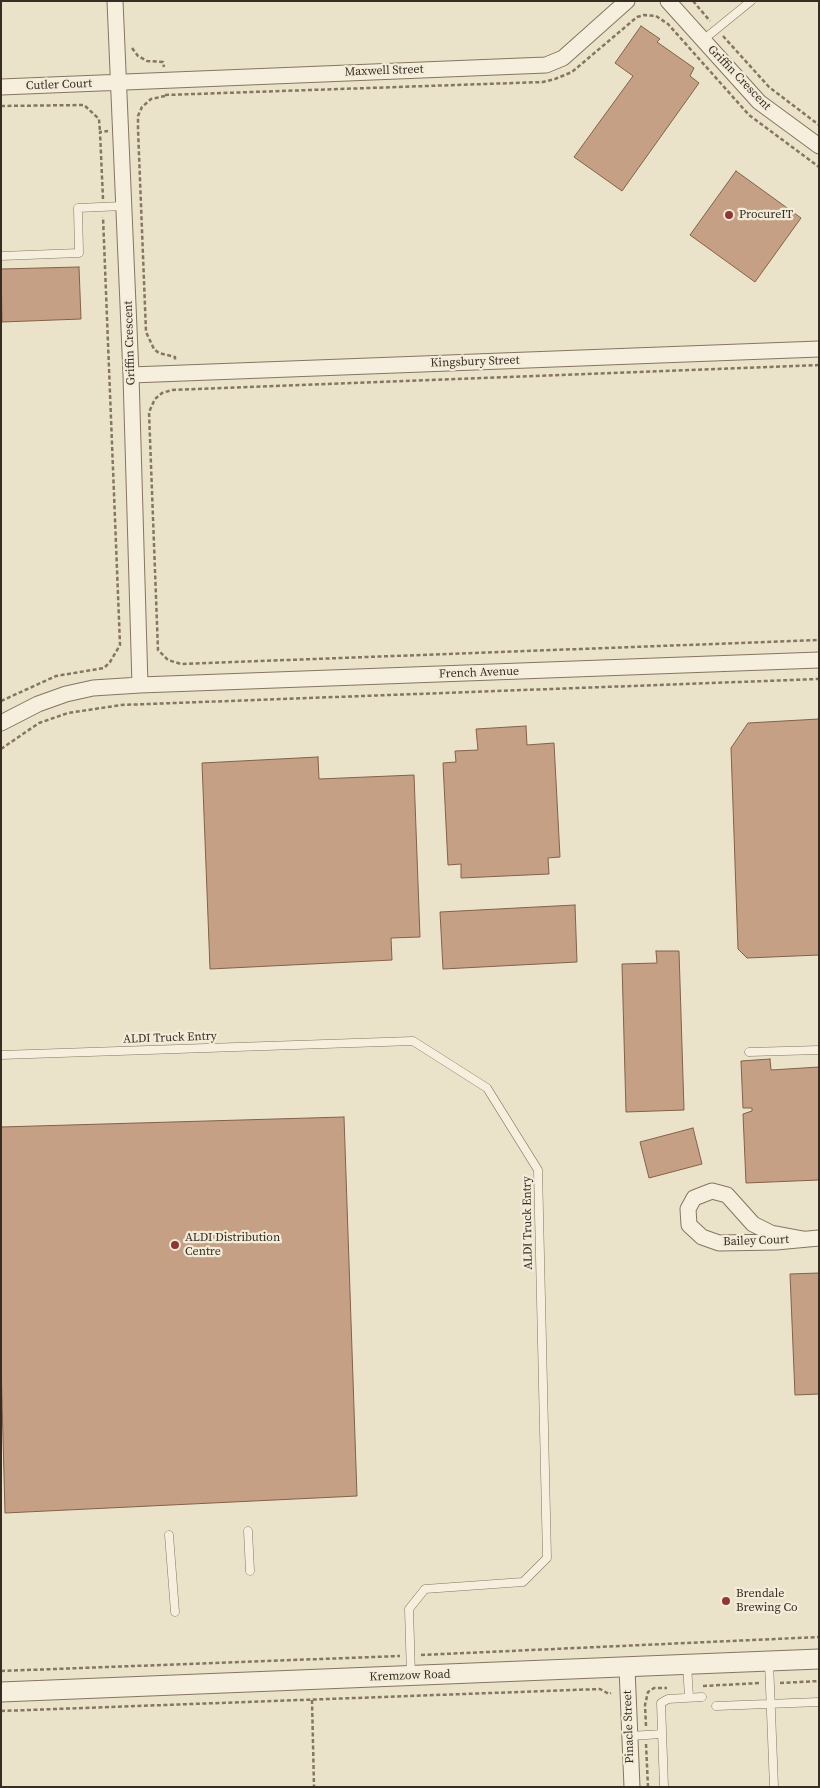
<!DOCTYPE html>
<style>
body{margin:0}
#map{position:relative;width:820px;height:1788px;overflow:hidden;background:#ebe2ca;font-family:"Source Serif 4",serif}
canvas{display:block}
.frame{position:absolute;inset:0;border:2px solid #382d22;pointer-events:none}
</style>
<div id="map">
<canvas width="820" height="1788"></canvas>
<div class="frame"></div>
</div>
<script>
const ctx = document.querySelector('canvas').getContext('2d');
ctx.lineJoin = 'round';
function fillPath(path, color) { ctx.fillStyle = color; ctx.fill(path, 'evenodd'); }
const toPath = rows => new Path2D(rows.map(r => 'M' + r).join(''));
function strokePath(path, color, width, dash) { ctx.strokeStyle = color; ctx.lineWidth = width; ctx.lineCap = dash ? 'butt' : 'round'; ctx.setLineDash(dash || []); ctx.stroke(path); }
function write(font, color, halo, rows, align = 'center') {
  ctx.font = font + ' "Source Serif 4",serif'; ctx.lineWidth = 4.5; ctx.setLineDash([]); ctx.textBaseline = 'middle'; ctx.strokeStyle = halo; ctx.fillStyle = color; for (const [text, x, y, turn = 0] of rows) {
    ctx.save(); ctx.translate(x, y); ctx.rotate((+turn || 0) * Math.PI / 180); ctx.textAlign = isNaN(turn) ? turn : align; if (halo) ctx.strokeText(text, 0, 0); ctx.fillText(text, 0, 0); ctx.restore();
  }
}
const building = toPath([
 [641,26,660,39,657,42,694,68,690,76,699,83,622,191,574,157,633,76,615,63,641,26],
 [736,171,801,218,755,282,690,235,736,171],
 [79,267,81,319,2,322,1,269,79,267],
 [819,719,819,955,747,958,738,949,731,748,748,723,819,719],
 [526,726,527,745,554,743,560,857,548,858,549,874,461,878,461,864,448,865,443,763,456,762,455,751,478,750,476,729,526,726],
 [318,757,319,779,414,775,420,937,391,938,392,960,210,969,202,763,318,757],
 [575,905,577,962,443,969,440,912,575,905],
 [656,951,679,951,684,1110,626,1112,622,964,657,963,656,951],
 [770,1059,771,1070,819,1067,819,1180,746,1183,743,1114,752,1111,752,1108,743,1108,741,1061,770,1059],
 [344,1117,357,1496,5,1513,1,1363,1,1127,344,1117],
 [693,1128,702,1164,649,1178,640,1142,693,1128],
 [819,1273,819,1394,795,1395,790,1274,819,1273]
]);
const path = toPath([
 [693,1,710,21],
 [723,36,769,87,819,125],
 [132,48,138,56,147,61,163,62,164,67],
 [165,95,543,82,555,79,572,72,637,17,644,15,656,16,668,24,749,115,819,167],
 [165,96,151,99,142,107,138,116,138,129,146,332,154,349,159,353,175,357,175,361],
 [1,106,84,105,99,119,100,132],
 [103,199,100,132,108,131],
 [819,365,172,390,162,393,155,399,149,412,158,650,168,660,181,664,819,640],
 [1,701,56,676,104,668,110,662,120,645,103,217],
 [1,749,39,723,68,713,121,705,819,679],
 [421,1655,819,1637],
 [1,1671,400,1656],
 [780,1683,819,1681],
 [703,1686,760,1683],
 [312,1700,314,1787],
 [1,1711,600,1689,609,1694,611,1693],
 [646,1726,645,1705,648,1692,654,1688,667,1688],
 [646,1744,648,1787]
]);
const service = toPath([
 [703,40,751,1],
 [1,256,79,253,78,208,123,206],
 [749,1052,819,1050],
 [1,1055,413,1041,487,1088,538,1170,547,1558,523,1582,425,1589,409,1609,411,1676],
 [248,1531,250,1571],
 [169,1535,175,1612],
 [769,1662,774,1787],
 [687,1665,689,1697],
 [716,1706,819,1702],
 [630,1736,662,1734],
 [664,1787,661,1703,668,1699,702,1697]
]);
const minor = toPath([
 [115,1,131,375,140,685],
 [668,1,759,102,819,146],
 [1,87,546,65,563,58,627,1],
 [131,375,819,349],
 [1,723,38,704,66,694,93,688,140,685,819,660],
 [803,1239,771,1233,753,1224,727,1195,712,1191,694,1198,688,1209,689,1225,702,1237,719,1243,776,1242,819,1238],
 [627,1668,632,1787]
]);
const tertiary = toPath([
 [1,1692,819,1659]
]);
const markers = [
 [729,215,5,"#8f3736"],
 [175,1245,5,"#8f3736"],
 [726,1601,5,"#8f3736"]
];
const streetNames = [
 ["Maxwell Street",384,71,-2],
 ["Griffin Crescent",739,78,46],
 ["Cutler Court",59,85,-2],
 ["Griffin Crescent",130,343,-92],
 ["Kingsbury Street",475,362,-2],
 ["French Avenue",479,673,-2],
 ["ALDI Truck Entry",170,1038,-2],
 ["ALDI Truck Entry",528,1223,-91],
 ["Bailey Court",756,1241,-2],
 ["Kremzow Road",410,1676,-2],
 ["Pinacle Street",629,1727,-92]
];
const poiNames = [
 ["ProcureIT",739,215],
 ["ALDI Distribution",185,1238],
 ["Centre",185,1252],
 ["Brendale",736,1594],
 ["Brewing Co",736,1608]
];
fillPath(building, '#c5a084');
strokePath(building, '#826148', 1);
strokePath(service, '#867560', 9);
strokePath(minor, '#867560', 17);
strokePath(tertiary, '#867560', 21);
strokePath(path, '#867560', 2.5, [4, 2.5]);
strokePath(service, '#f6efdd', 8);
strokePath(minor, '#f6efdd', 15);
strokePath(tertiary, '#f6efdd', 19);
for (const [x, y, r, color] of markers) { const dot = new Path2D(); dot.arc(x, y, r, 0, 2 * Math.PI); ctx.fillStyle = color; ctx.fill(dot); strokePath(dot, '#f3ecd9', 2); }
write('12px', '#382d22', '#f3ecd9', streetNames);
write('12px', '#382d22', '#f3ecd9', poiNames, 'left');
</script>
